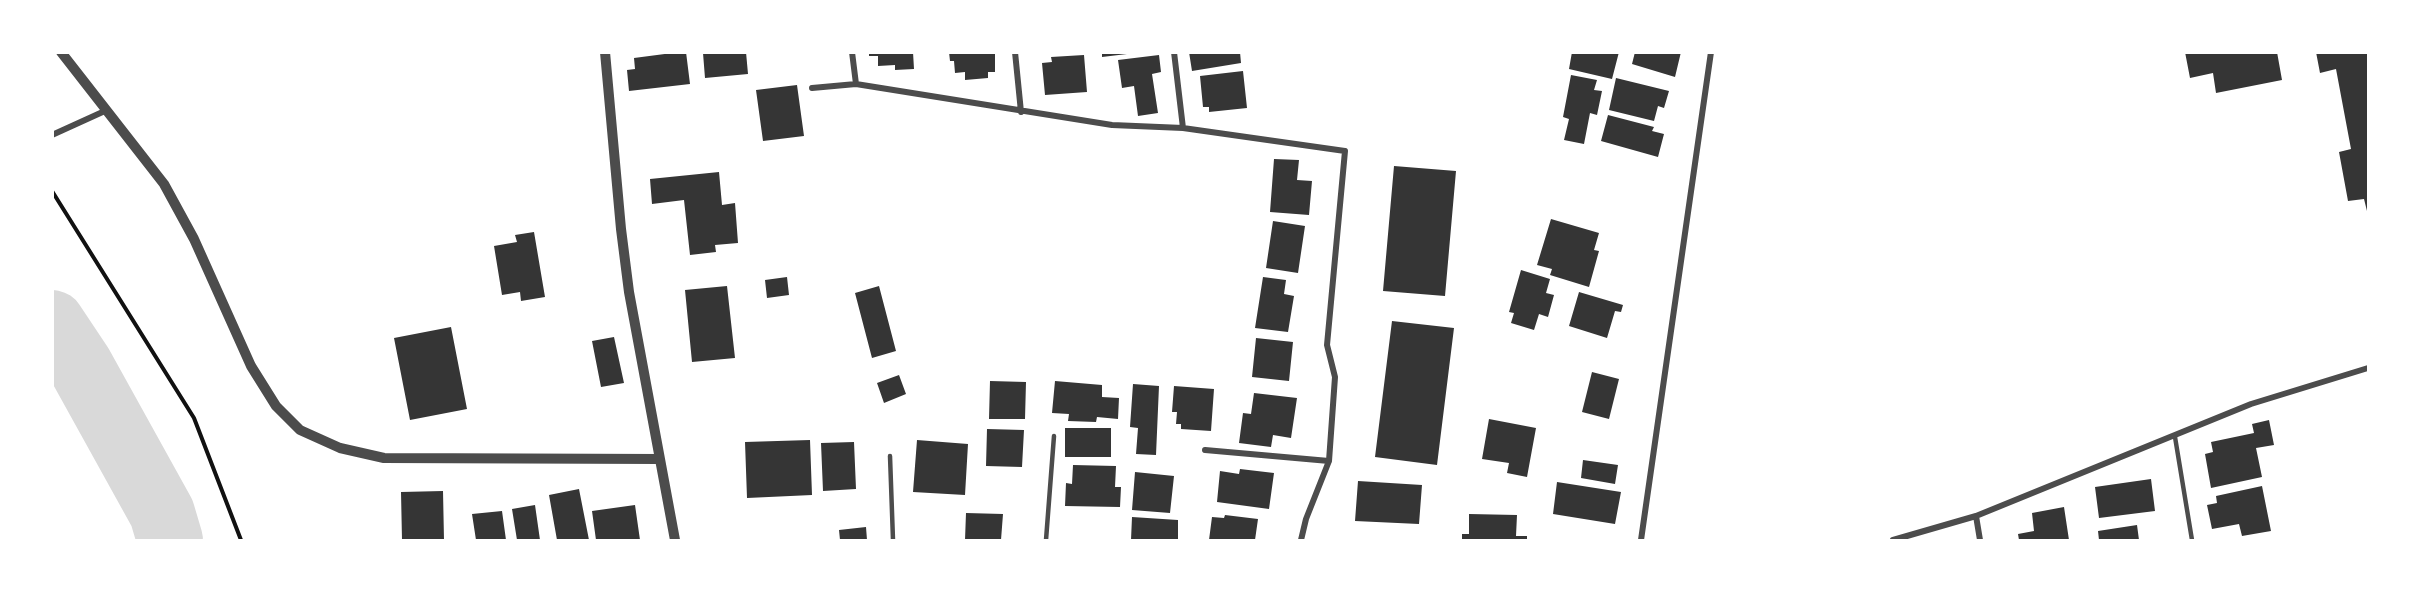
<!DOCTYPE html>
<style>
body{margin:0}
#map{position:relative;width:2421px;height:593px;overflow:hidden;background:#fff;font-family:"Titillium Web",sans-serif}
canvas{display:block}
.frame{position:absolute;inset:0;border:54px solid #fff;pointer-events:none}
</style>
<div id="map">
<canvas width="2421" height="593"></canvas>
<div class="frame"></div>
</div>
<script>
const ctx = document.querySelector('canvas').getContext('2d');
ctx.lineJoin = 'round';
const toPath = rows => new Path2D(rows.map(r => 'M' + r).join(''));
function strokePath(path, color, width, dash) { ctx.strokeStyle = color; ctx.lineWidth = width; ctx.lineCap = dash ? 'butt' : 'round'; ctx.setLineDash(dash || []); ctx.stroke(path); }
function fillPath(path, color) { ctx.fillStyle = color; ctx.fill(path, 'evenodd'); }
const river = toPath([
 [52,323,80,365,162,513,170,540]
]);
const building = toPath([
 [680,52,686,52,690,84,629,91,627,70,635,69,634,58],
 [746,52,748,74,705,78,703,53],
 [869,52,913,52,914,69,895,70,895,65,878,66,878,56,869,56],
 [949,52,995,52,995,72,988,72,988,78,965,80,965,72,955,73,954,61,950,61],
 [1102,52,1127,52,1127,54,1102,57],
 [1189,52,1240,52,1241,63,1192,71],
 [1572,52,1619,52,1612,79,1569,69],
 [1635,52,1681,52,1675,77,1632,64],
 [2185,52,2277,52,2282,80,2216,93,2213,73,2190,78],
 [2316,52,2368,52,2368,215,2364,199,2348,201,2339,152,2351,149,2336,69,2320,73],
 [1084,55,1087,92,1045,95,1042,63,1052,62,1051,57],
 [1159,55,1161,72,1152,74,1158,113,1138,116,1134,86,1122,88,1118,60],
 [1243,71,1247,108,1209,112,1209,107,1203,107,1200,76],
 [1571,75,1597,80,1594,90,1602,91,1597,115,1590,113,1584,144,1564,140,1569,119,1563,117],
 [1616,78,1669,91,1664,108,1658,106,1654,121,1609,110],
 [797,85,804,136,763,141,756,90],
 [1608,115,1654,127,1652,131,1664,134,1658,157,1601,141],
 [1274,159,1299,160,1297,180,1312,181,1309,215,1270,212],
 [1394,166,1456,171,1445,296,1383,291],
 [719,172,722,205,735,203,738,243,715,245,716,252,690,255,684,200,652,204,650,179],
 [1551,219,1599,233,1594,250,1599,251,1589,287,1550,275,1552,269,1537,265],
 [1273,221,1305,226,1298,273,1266,268],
 [534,232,545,297,521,301,520,292,502,295,494,246,517,242,515,235],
 [1521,270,1550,279,1546,293,1554,295,1548,317,1539,314,1534,330,1511,323,1514,313,1509,312],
 [787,277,789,295,767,298,765,280],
 [1263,277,1286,280,1284,294,1294,296,1288,332,1255,328],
 [727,286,735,358,692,362,685,290],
 [879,286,896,351,872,358,855,293],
 [1579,292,1623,305,1621,312,1615,311,1607,338,1569,326],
 [1392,321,1454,328,1437,465,1375,457],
 [451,327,467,409,410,420,394,338],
 [614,337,624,383,601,387,592,341],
 [1256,338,1293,342,1289,381,1252,377],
 [1592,372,1619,379,1609,419,1582,412],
 [899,375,906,394,884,403,877,383],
 [990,381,1026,382,1025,419,989,419],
 [1055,381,1102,385,1102,397,1119,398,1118,419,1097,417,1096,422,1068,421,1069,414,1052,413],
 [1133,384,1159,386,1156,455,1136,454,1138,428,1130,427],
 [1174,386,1214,389,1211,431,1181,429,1181,424,1176,424,1177,412,1172,412],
 [1254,393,1297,398,1291,438,1273,435,1271,447,1239,443,1243,413,1251,414],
 [1489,419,1536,428,1527,477,1507,473,1509,463,1482,459],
 [2269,420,2274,445,2256,448,2262,477,2211,488,2205,454,2213,452,2211,442,2254,433,2252,424],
 [1065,428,1111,428,1111,457,1065,457],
 [987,429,1024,430,1022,467,986,466],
 [810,440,812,495,747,498,745,442],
 [917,440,968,444,965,495,913,492],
 [854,442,856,489,823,491,821,443],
 [1583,460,1618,465,1615,484,1581,478],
 [1073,465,1116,466,1115,487,1121,487,1120,507,1065,506,1066,483,1072,484],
 [1240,469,1274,473,1269,509,1217,502,1220,471,1239,474],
 [1135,472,1174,476,1170,513,1132,510],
 [2151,479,2155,511,2099,518,2095,487],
 [1358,481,1422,485,1419,524,1355,521],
 [1557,482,1621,492,1615,524,1553,514],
 [2262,486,2271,531,2242,536,2239,524,2212,529,2207,505,2217,503,2216,496],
 [579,489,589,540,557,540,549,495],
 [443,491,444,540,402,540,401,492],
 [535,505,540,540,517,540,512,509],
 [635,505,640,540,596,540,592,511],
 [2064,507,2069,540,2019,540,2018,534,2034,531,2032,513],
 [502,511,506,540,476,540,472,514],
 [966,513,1003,514,1001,540,965,540],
 [1469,514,1517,515,1516,536,1527,536,1527,540,1462,540,1462,534,1469,534],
 [1225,515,1258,519,1255,540,1209,540,1212,517,1224,518],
 [1132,517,1178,520,1178,540,1131,540],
 [2137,525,2139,540,2099,540,2098,531],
 [866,527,867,540,840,540,839,530]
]);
const path = toPath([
 [52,191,194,418,241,540]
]);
const service = toPath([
 [2175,437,2192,540],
 [890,456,893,540],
 [1046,540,1054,436]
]);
const minor = toPath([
 [852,52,856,84],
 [1015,52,1021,112],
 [1174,52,1183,128],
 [812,88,856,84,1112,125,1183,128,1345,151,1327,345,1335,377,1329,461,1306,519,1301,540],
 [52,135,107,110],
 [1205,450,1329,461],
 [1976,516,1980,540],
 [1641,540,1711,52],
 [1893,540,1976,516,2251,404,2368,368]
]);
const tertiary = toPath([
 [61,52,164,184,194,239,251,366,276,406,300,430,340,448,384,458,660,459],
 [605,52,621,229,629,292,675,540]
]);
strokePath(river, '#d9d9d9', 66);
fillPath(building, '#353535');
strokePath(path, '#111', 4);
strokePath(service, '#4c4c4c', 4.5);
strokePath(minor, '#4c4c4c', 6);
strokePath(tertiary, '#4c4c4c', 10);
</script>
